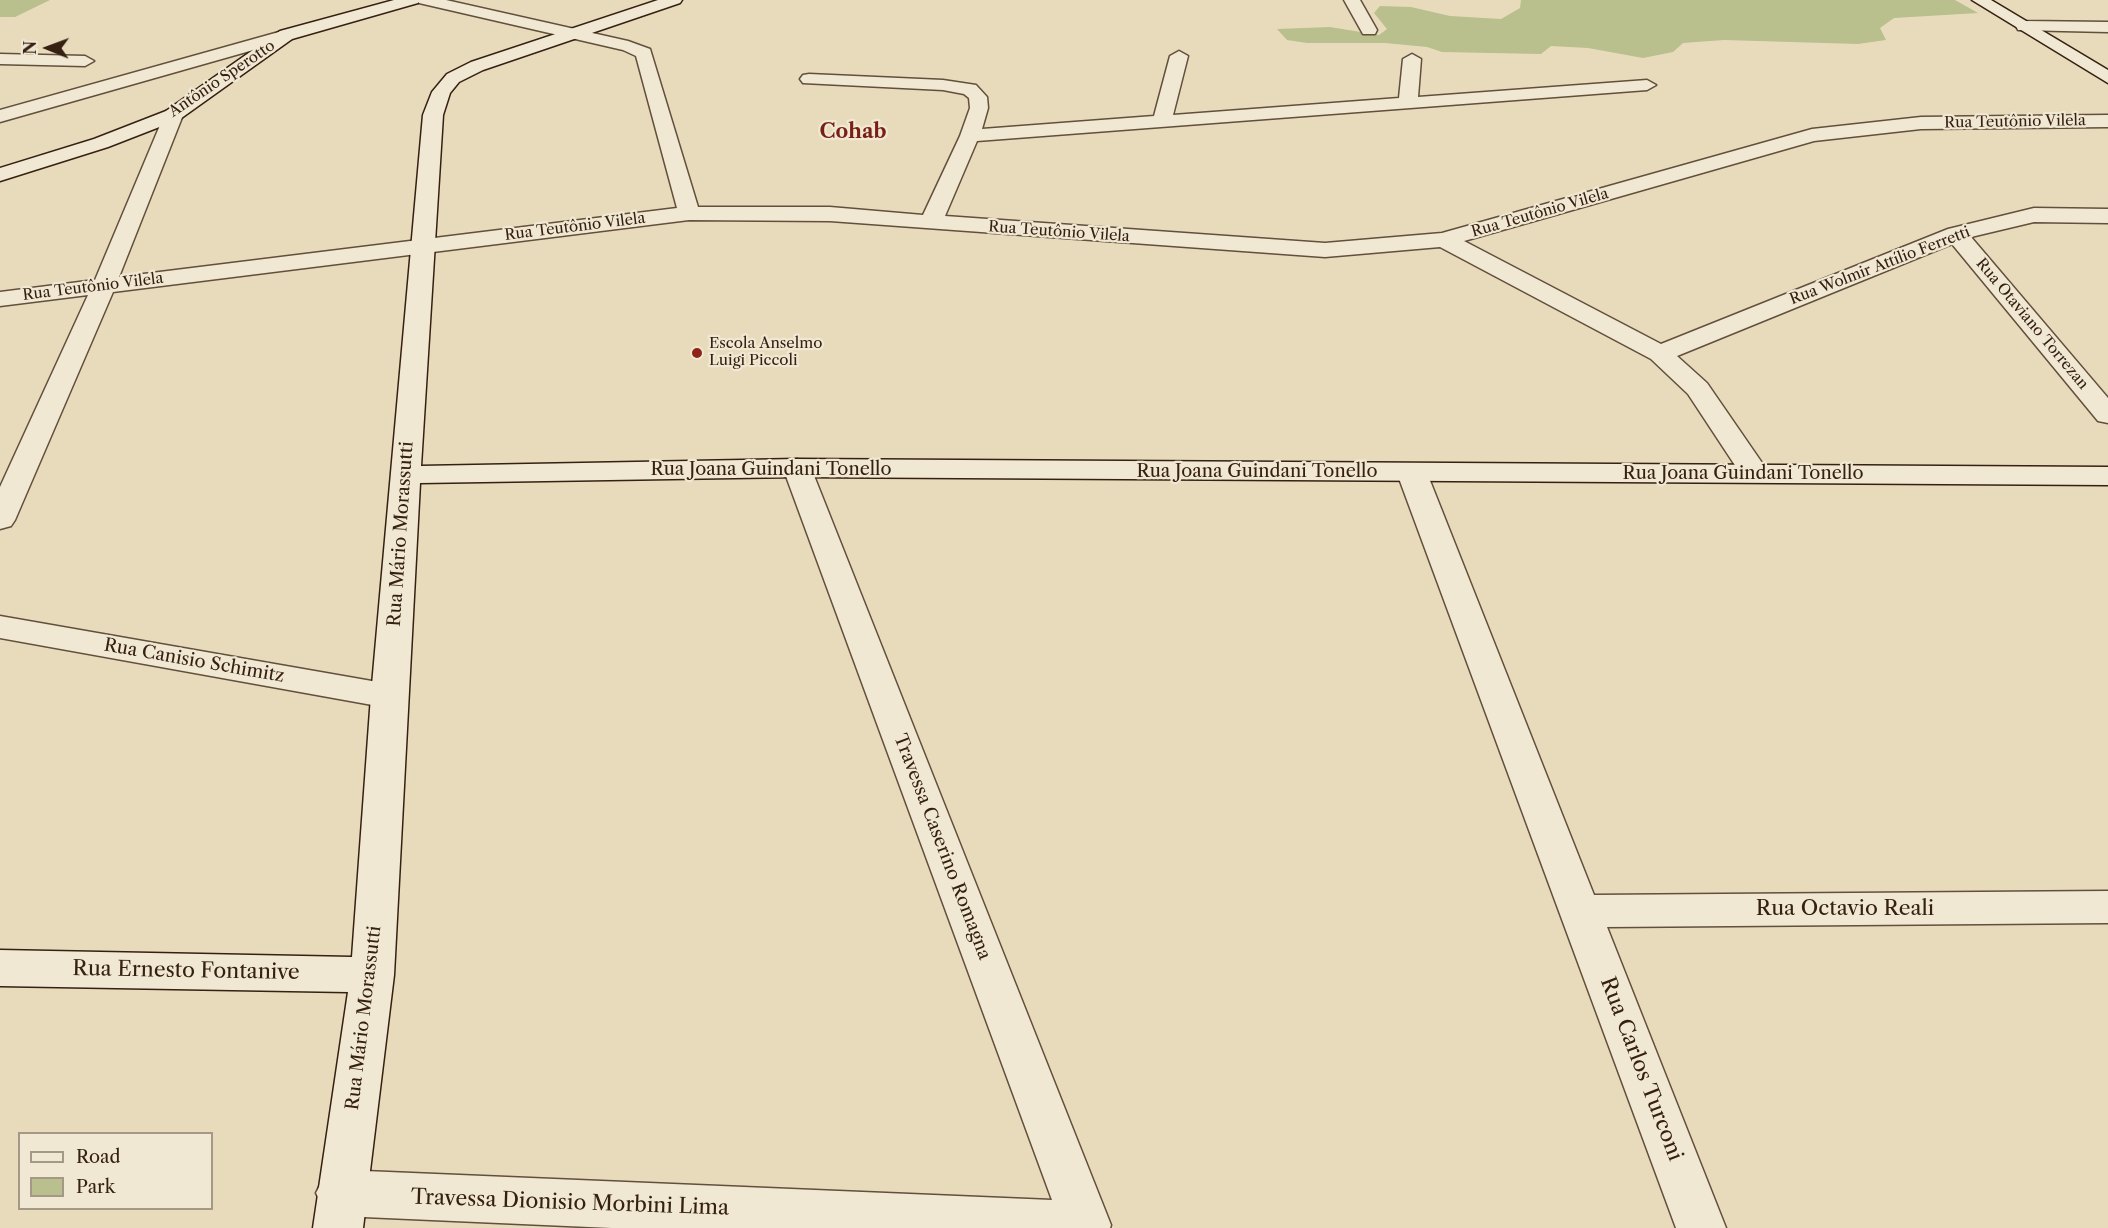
<!DOCTYPE html>
<meta charset="utf-8">
<style>
body{margin:0}
#map{position:relative;width:2108px;height:1228px;overflow:hidden;background:#e8dbbb;font-family:"Libre Caslon Text",serif}
canvas{display:block}
.legend{position:absolute;left:18px;top:1132px;width:195px;height:78px;box-sizing:border-box;background:#f0e8d3;border:2px solid #a59886;margin:0;padding:8px 10px;list-style:none;font-size:18px;color:#352012}
.legend li{display:flex;align-items:center;gap:12px;height:30px}
.legend b{width:30px;border:2px solid #a59886}
.north{position:absolute;left:18px;top:18px;width:60px;height:60px;-webkit-text-stroke:4px #f0e8d3;paint-order:stroke;rotate:271deg;font-size:16px;font-weight:700;line-height:24px;text-align:center;color:#352012}
.north::after{content:'';display:block;margin:auto;width:21px;height:27px;background:#352012;clip-path:polygon(50% 0,100% 100%,50% 72%,0 100%)}
</style>
<div id="map">
<canvas width="2108" height="1228"></canvas>
<ul class="legend">
<li><b style="height:8px;background:#f0e8d3"></b>Road</li>
<li><b style="height:16px;background:#b9bf8d"></b>Park</li>
</ul>
<div class="north">N</div>
</div>
<script>
const ctx = document.querySelector('canvas').getContext('2d');
ctx.lineJoin = 'round';
function fillPath(path, color) { ctx.fillStyle = color; ctx.fill(path, 'evenodd'); }
const toPath = rows => new Path2D(rows.map(r => 'M' + r).join(''));
function strokePath(path, color, width, dash) { ctx.strokeStyle = color; ctx.lineWidth = width; ctx.lineCap = dash ? 'butt' : 'round'; ctx.setLineDash(dash || []); ctx.stroke(path); }
function write(font, color, halo, rows, align = 'center') {
  ctx.font = font + ' "Libre Caslon Text",serif'; ctx.lineWidth = 4.5; ctx.setLineDash([]); ctx.textBaseline = 'middle'; ctx.strokeStyle = halo; ctx.fillStyle = color; for (const [text, x, y, turn = 0] of rows) {
    ctx.save(); ctx.translate(x, y); ctx.rotate((+turn || 0) * Math.PI / 180); ctx.textAlign = isNaN(turn) ? turn : align; if (halo) ctx.strokeText(text, 0, 0); ctx.fillText(text, 0, 0); ctx.restore();
  }
}
const green = toPath([
 [0,0,50,0,15,17,0,17],
 [1521,0,1955,0,1978,13,1894,18,1880,28,1886,40,1858,44,1724,40,1683,43,1673,52,1643,58,1588,48,1551,46,1541,54,1442,52,1427,47,1385,43,1307,43,1287,40,1277,29,1330,27,1379,35,1387,29,1374,13,1380,6,1411,7,1450,16,1501,19,1520,8]
]);
const street = toPath([
 [417,0,446,0,628,41,650,49,698,207,830,207,923,215,960,136,970,108,969,98,964,94,943,90,803,83,800,79,803,75,809,74,943,80,976,85,987,97,988,108,982,129,1154,116,1170,56,1179,51,1188,56,1173,115,1399,98,1403,59,1412,54,1421,59,1418,97,1647,80,1656,85,1647,90,977,141,945,216,1325,243,1442,233,1812,129,1921,117,2108,115,2108,127,1921,129,1814,141,1464,241,1661,344,1948,229,2034,208,2108,209,2108,223,2034,222,1971,237,2108,398,2108,423,2098,421,1952,244,1677,356,1707,383,1769,473,1764,479,1754,482,1744,479,1688,394,1651,359,1440,247,1325,257,830,221,689,220,113,292,15,520,11,526,0,529,0,487,88,295,0,306,0,292,95,280,166,111,173,109,183,115,119,277,677,208,636,56,623,50,419,3,417,0],
 [1344,0,1360,0,1377,30,1375,34,1363,34,1344,0],
 [2024,21,2108,22,2108,32,2018,30,2016,26,2018,22,2024,21],
 [286,30,294,35,292,39,0,122,0,110,286,30],
 [0,54,85,56,94,61,85,66,0,64,0,54],
 [797,459,807,462,811,468,1111,1225,1110,1228,612,1228,341,1216,324,1209,316,1193,324,1177,341,1170,1052,1200,783,468,787,462,797,459],
 [1412,464,1422,467,1427,473,1594,895,2108,891,2108,923,1607,927,1726,1228,1676,1228,1397,473,1402,467,1412,464],
 [0,616,389,684,401,688,407,696,401,704,389,708,0,638,0,616]
]);
const secondary = toPath([
 [394,0,420,0,418,3,292,39,180,119,108,147,0,181,0,168,94,139,166,111,280,31,394,0],
 [658,0,682,0,680,3,483,70,459,82,450,93,443,115,421,466,797,459,2108,467,2108,485,797,477,420,483,394,975,363,1228,313,1228,348,992,0,986,0,950,352,957,371,696,423,115,432,92,447,74,471,62,658,0],
 [1972,0,1991,0,2108,70,2108,83,1972,0]
]);
const markers = [
 [697,353,6,"#8f2418"]
];
const farStreetnames = [
 ["Antônio Sperotto",222,79,-34],
 ["Rua Teutônio Vilela",2015,122,-1],
 ["Rua Teutônio Vilela",1540,213,-16],
 ["Rua Teutônio Vilela",575,227,-7],
 ["Rua Teutônio Vilela",1059,232,4],
 ["Rua Wolmir Attílio Ferretti",1880,266,-21],
 ["Rua Teutônio Vilela",93,287,-7],
 ["Rua Otaviano Torrezan",2032,324,50]
];
const farPoinames = [
 ["Escola Anselmo",709,344],
 ["Luigi Piccoli",709,361]
];
const streetNames = [
 ["Rua Joana Guindani Tonello",771,470],
 ["Rua Joana Guindani Tonello",1257,472],
 ["Rua Joana Guindani Tonello",1743,474],
 ["Rua Mário Morassutti",401,534,-86],
 ["Rua Canisio Schimitz",194,661,10],
 ["Travessa Caserino Romagna",942,847,69],
 ["Rua Mário Morassutti",364,1018,-83]
];
const farDistrictnames = [
 ["Cohab",853,132]
];
const nearStreetnames = [
 ["Rua Octavio Reali",1845,909],
 ["Rua Ernesto Fontanive",186,971,1],
 ["Rua Carlos Turconi",1641,1069,69],
 ["Travessa Dionisio Morbini Lima",570,1203,2]
];
fillPath(green, '#b9bf8d');
strokePath(street, '#624f3c', 3);
strokePath(secondary, '#352012', 3);
fillPath(street, '#f0e8d3');
fillPath(secondary, '#f0e8d3');
for (const [x, y, r, color] of markers) { const dot = new Path2D(); dot.arc(x, y, r, 0, 2 * Math.PI); ctx.fillStyle = color; ctx.fill(dot); strokePath(dot, '#f0e8d3', 2); }
write('15px', '#352012', '#f0e8d3', farStreetnames);
write('15px', '#352012', '#f0e8d3', farPoinames, 'left');
write('18px', '#352012', '#f0e8d3', streetNames);
write('bold 20px', '#7a1f14', '#f0e8d3', farDistrictnames);
write('21px', '#352012', '#f0e8d3', nearStreetnames);
</script>
